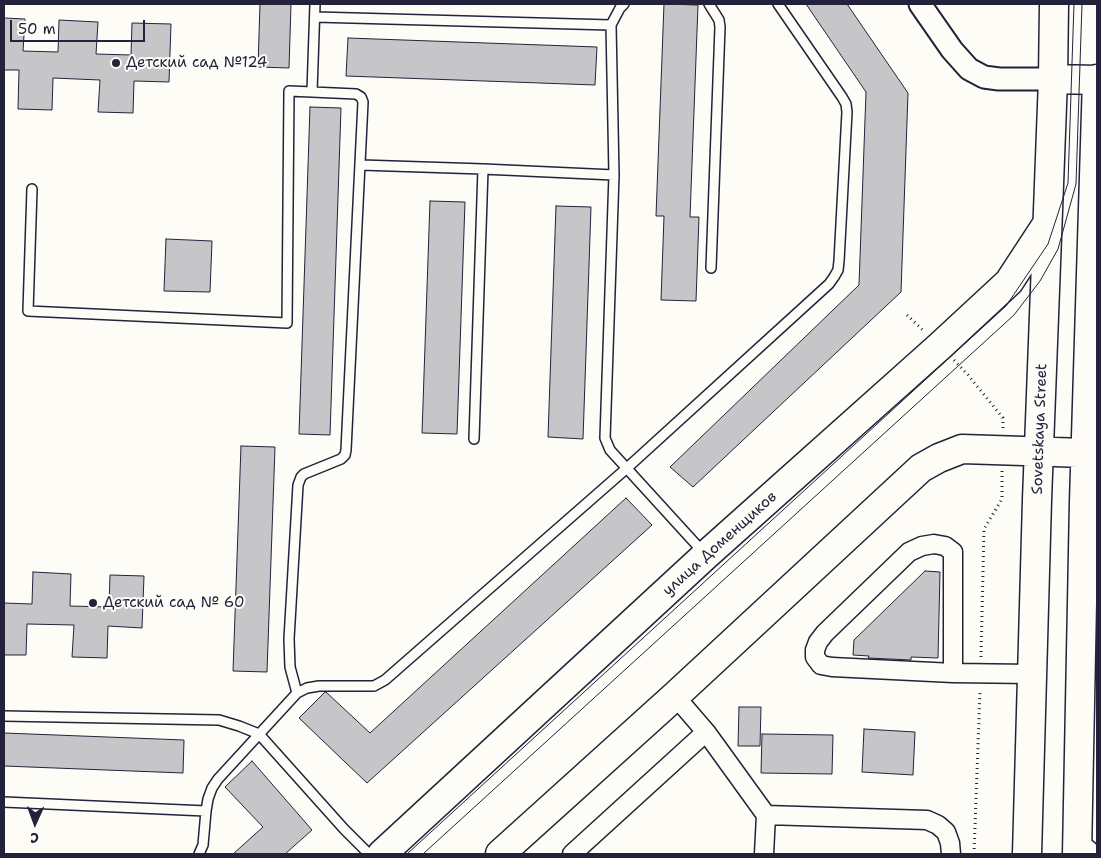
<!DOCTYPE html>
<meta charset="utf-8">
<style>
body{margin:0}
#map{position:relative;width:1101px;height:858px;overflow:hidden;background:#fdfcf7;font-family:"Shantell Sans",sans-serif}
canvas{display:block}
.frame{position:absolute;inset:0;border:5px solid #22223b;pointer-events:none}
.north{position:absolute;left:10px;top:798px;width:50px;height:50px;-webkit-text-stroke:4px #fdfcf7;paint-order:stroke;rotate:182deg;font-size:14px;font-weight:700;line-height:20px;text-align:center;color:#22223b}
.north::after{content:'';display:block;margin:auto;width:18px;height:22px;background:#22223b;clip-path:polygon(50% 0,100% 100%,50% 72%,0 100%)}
.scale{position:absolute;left:10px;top:20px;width:135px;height:22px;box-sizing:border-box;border:2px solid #22223b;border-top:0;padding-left:6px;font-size:15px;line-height:18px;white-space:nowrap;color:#22223b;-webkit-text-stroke:4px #fdfcf7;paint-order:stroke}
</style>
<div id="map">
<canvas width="1101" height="858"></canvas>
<div class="frame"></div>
<div class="north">С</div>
<div class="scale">50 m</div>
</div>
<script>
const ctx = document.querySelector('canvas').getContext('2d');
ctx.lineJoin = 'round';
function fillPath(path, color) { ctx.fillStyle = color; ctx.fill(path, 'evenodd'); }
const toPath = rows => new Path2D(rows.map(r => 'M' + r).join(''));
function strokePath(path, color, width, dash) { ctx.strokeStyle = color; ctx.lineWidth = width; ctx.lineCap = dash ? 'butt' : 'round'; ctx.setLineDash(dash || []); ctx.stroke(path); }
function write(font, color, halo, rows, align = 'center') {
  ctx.font = font + ' "Shantell Sans",sans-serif'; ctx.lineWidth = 4; ctx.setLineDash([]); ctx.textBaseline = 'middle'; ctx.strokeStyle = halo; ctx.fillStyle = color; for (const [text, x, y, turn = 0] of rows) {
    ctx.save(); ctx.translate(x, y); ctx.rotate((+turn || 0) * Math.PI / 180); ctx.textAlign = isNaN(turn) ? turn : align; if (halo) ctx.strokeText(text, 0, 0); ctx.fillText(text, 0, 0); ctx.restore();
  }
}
const building = toPath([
 [260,4,291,4,289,68,258,67,260,4],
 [664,4,698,5,690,217,699,217,696,301,661,300,664,216,656,216,664,4],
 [806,4,847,4,908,93,901,292,693,487,670,467,859,285,866,92,806,4],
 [4,18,25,19,23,51,58,52,59,20,98,22,96,54,131,55,132,23,171,24,169,82,134,81,133,113,98,112,100,80,53,78,52,110,18,109,19,70,4,70,4,18],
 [348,38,597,47,595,85,346,76,348,38],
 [310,107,341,108,330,435,299,434,310,107],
 [430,201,465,202,457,434,422,433,430,201],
 [556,206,591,207,583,439,548,437,556,206],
 [166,239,212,241,210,292,164,291,166,239],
 [241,446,275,447,267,672,233,671,241,446],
 [626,498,652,525,367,783,299,718,325,692,326,692,370,733,626,498],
 [925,571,940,572,938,658,911,657,911,660,868,658,869,656,853,655,854,640,925,571],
 [33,572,71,574,70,606,109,607,110,575,144,576,142,628,108,626,107,658,72,657,74,625,27,624,26,655,4,655,4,603,32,604,33,572],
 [739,707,761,707,760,746,738,746,739,707],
 [864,729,915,732,913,775,862,772,864,729],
 [4,733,184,740,183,773,4,766,4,733],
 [762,734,833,735,832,774,761,773,762,734],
 [252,761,312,830,285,854,233,854,263,827,225,787,252,761]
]);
const path = toPath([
 [907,315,925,332],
 [954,360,968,375,1003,418,1003,429],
 [981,657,984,529,1002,499,1002,471],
 [974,854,980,691]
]);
const service = toPath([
 [709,4,719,20,720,27,711,268],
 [315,17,611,25,620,8,624,4],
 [611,25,614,175,605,438,610,450,703,552],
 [361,165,483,169],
 [32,189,28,311,287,323,289,91,312,92,315,4],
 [474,439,483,169,614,175],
 [297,693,290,667,289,639,298,485,301,477,304,474,341,459,345,455,346,450,363,102,361,97,356,94,312,92],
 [4,716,219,720,239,726,259,734,344,829,369,854],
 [4,802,206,811],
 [1082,839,1092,847,1092,854],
 [199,854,203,845,206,811,208,799,212,788,218,779,297,693,307,688,319,686,374,686,385,680,627,468,829,284,834,277,838,270,839,261,847,112,846,104,842,97,778,4]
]);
const minor = toPath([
 [953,673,953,552,945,546,934,544,922,546,909,552,825,633,818,642,815,650,815,657,821,665,832,667,953,673,1032,674],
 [675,696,706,732,766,815,764,854],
 [766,815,927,820,938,825,946,832,950,843,951,854],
 [572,854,706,732]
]);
const tertiary = toPath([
 [920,4,952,50,969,69,984,77,999,79,1053,79]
]);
const primary = toPath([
 [1053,79,1097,80],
 [382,854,706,555,940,346,1009,282,1047,224],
 [500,854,675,696,921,468,939,458,962,449,1085,453],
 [1027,854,1037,500,1053,79,1054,4],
 [1077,854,1084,502,1097,79]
]);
const tram = toPath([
 [407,854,1006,306,1048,244,1068,183,1074,4],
 [423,854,1014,315,1040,281,1058,249,1076,184,1082,4]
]);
const markers = [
 [116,63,5,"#22223b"],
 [93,603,5,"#22223b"]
];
const poiNames = [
 ["Детский сад №124",126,63],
 ["Детский сад № 60",103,603]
];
const streetNames = [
 ["Sovetskaya Street",1040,429,-88],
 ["улица Доменщиков",720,544,-42]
];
fillPath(building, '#c6c6c8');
strokePath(building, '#22223b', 1);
strokePath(service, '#22223b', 12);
strokePath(minor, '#22223b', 21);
strokePath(tertiary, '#22223b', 25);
strokePath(primary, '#22223b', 31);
strokePath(path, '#22223b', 3, [1, 4]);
strokePath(service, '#fdfcf7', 9);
strokePath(minor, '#fdfcf7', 18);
strokePath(tertiary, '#fdfcf7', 21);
strokePath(primary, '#fdfcf7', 28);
strokePath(tram, '#22223b', 1);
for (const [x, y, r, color] of markers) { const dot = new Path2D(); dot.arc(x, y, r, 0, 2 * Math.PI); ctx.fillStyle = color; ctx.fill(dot); strokePath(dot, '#fdfcf7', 2); }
write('15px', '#22223b', '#fdfcf7', poiNames, 'left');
write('15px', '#22223b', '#fdfcf7', streetNames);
</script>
